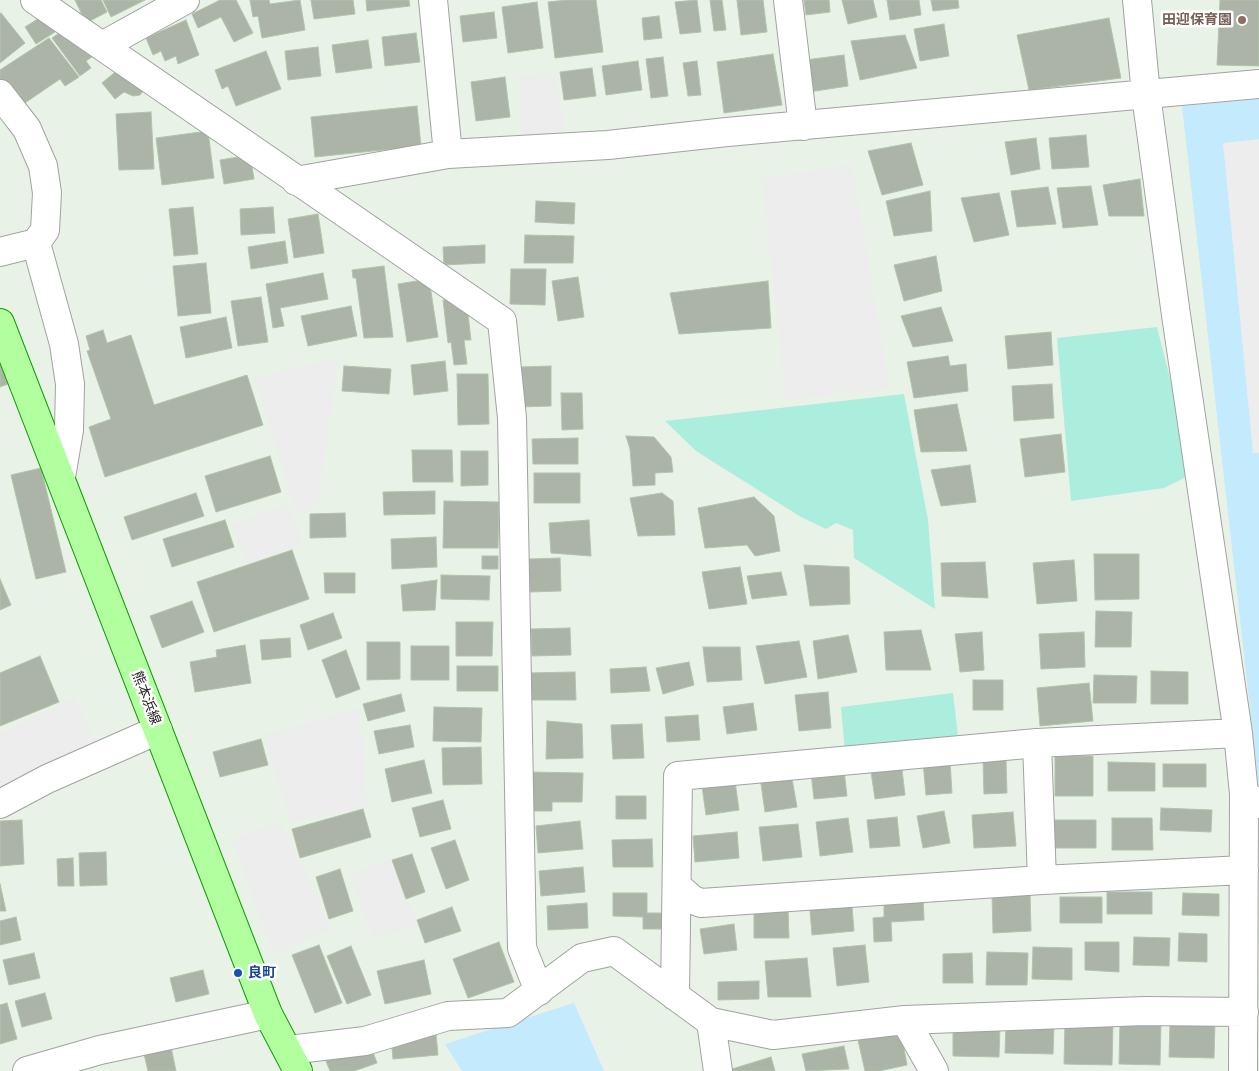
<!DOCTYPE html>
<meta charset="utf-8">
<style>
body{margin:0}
canvas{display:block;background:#e8f2e7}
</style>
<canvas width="1259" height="1071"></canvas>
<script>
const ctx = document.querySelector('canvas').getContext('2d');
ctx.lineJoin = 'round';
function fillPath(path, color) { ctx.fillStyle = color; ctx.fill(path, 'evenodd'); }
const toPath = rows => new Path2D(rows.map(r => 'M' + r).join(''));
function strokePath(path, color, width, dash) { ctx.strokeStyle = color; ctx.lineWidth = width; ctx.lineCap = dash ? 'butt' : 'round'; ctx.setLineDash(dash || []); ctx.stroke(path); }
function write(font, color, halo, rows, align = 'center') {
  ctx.font = font + ' Cabin,"Noto Sans JP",sans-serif'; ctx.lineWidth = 5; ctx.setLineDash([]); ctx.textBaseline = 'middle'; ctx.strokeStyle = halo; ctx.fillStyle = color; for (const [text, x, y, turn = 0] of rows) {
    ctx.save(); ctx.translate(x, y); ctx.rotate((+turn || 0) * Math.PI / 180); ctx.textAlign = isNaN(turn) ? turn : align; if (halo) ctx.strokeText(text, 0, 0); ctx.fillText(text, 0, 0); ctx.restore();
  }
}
const grass = toPath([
 [1157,327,1194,473,1164,488,1071,501,1057,338],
 [904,394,928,520,935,609,854,558,853,530,836,523,826,529,801,517,696,451,665,421],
 [953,693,959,745,845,753,841,707]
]);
const park = toPath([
 [1259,99,1259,787,1182,106],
 [574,1003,604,1071,462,1071,445,1044]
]);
const parking = toPath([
 [555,73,567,144,522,146,518,76],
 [1259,139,1259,453,1253,453,1223,143],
 [852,164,889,388,786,400,762,179],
 [339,358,317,507,297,514,254,377],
 [288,504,303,544,248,565,231,525],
 [75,697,98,750,0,798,0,733],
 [360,708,367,806,291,822,264,735],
 [280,822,332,929,273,954,232,839],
 [389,858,419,926,373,939,350,875]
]);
const building = toPath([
 [75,0,101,0,107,12,86,23,75,0],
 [103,0,145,0,111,17,103,0],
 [220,0,236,0,253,33,234,42,221,17,198,28,192,14,220,0],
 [250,0,269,0,270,4,300,0,305,30,262,38,258,16,253,17,250,0],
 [311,0,353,0,355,14,314,19,311,0],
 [366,0,409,0,410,6,367,11,366,0],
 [567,0,596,0,603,52,555,58,548,2,567,0],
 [697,0,701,32,680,34,675,2,697,0],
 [710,0,722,0,726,30,714,31,710,0],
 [737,0,763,0,767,32,741,35,737,0],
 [804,0,829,0,830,12,806,15,804,0],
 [842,0,873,0,877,17,848,24,842,0],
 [887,0,919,0,921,15,890,20,887,0],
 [931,0,958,0,959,8,933,11,931,0],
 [1220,0,1259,0,1259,66,1217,65,1220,0],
 [537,2,543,48,508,53,502,7,537,2],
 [494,12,497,38,463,42,460,16,494,12],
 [1,13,25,43,0,63,0,14,1,13],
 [44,15,55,32,36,44,25,27,44,15],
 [659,16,662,38,644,40,642,18,659,16],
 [1109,18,1121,78,1029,90,1017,35,1109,18],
 [186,20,199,55,178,64,176,56,165,61,161,51,153,55,146,38,186,20],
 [944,24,949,56,920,61,914,29,944,24],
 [62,31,96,54,86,61,91,68,80,76,52,38,62,31],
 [416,33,420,62,385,66,382,37,416,33],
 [905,35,917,68,860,80,851,41,905,35],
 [49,38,79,77,65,86,60,79,19,107,0,80,0,70,49,38],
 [368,40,372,68,336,73,332,45,368,40],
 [318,47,321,76,288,80,285,51,318,47],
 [266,51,281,89,236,106,228,86,222,89,215,70,266,51],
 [773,54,782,105,724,113,717,62,773,54],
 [844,55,848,86,809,92,805,60,844,55],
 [663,57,668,96,651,98,646,59,663,57],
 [638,61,642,90,606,95,602,66,638,61],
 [697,61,701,95,688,96,683,63,697,61],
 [120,68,146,87,140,95,133,96,124,92,115,99,102,83,120,68],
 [592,68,596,96,564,100,560,72,592,68],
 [505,77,510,117,476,121,471,82,505,77],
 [417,106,421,146,315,157,311,117,417,106],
 [151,112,154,169,119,170,116,114,151,112],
 [208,131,214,178,162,185,156,138,208,131],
 [1086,135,1089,167,1052,169,1049,138,1086,135],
 [1036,138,1040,169,1011,175,1005,142,1036,138],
 [911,143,923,185,882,195,868,151,911,143],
 [250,155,254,179,224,184,220,160,250,155],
 [1140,179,1144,216,1109,216,1103,185,1140,179],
 [1091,186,1098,225,1063,228,1057,188,1091,186],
 [1048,187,1056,224,1017,227,1011,191,1048,187],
 [930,191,932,231,894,236,886,201,930,191],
 [999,193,1009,235,974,242,961,198,999,193],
 [536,201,575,203,574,224,535,222,536,201],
 [193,207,198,254,174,256,169,209,193,207],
 [273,207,275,233,241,235,240,209,273,207],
 [318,214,324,253,294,258,288,219,318,214],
 [525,235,574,236,573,263,524,263,525,235],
 [285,241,288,263,251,269,248,247,285,241],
 [485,245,485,263,444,265,443,247,485,245],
 [936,256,942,291,904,301,894,265,936,256],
 [206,263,211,313,178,316,173,266,206,263],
 [384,266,393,337,364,338,356,278,353,278,352,270,384,266],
 [511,269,546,269,545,305,510,304,511,269],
 [323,273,328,299,280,308,284,326,273,328,266,284,323,273],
 [578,277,584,317,558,321,552,281,578,277],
 [429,279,438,337,407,342,398,284,429,279],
 [768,281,771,328,679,334,670,293,768,281],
 [261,297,268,342,238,346,231,301,261,297],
 [466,297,471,340,464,340,467,364,454,365,451,342,448,343,443,300,466,297],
 [351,306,357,336,308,346,301,316,351,306],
 [941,307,953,341,913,347,901,316,941,307],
 [226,317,232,348,186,358,180,327,226,317],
 [103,330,107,343,131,335,154,405,247,375,263,425,105,477,89,427,111,419,87,351,90,350,86,336,103,330],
 [1051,332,1053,365,1008,369,1005,336,1051,332],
 [948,356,950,366,966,364,968,391,914,398,907,362,948,356],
 [445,361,448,391,414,395,411,365,445,361],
 [0,363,8,384,0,387,0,363],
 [344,366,391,369,389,394,342,391,344,366],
 [551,366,551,406,520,407,520,367,551,366],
 [457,374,488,374,489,424,458,425,457,374],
 [1052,384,1054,418,1014,421,1012,386,1052,384],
 [561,393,582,393,583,429,562,430,561,393],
 [957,404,967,451,921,452,914,410,957,404],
 [1061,434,1065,472,1025,477,1020,439,1061,434],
 [626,436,654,437,671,457,673,472,655,473,655,485,633,486,630,449,626,436],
 [578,438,578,464,533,464,532,439,578,438],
 [412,450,452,450,453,482,413,482,412,450],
 [461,451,488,451,488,485,461,486,461,451],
 [270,456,281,492,216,512,205,476,270,456],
 [970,465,976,502,941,506,931,470,970,465],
 [41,468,66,572,36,579,11,475,41,468],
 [534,473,580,473,580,503,534,503,534,473],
 [435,491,435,514,384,515,383,492,435,491],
 [196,493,204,516,132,540,124,517,196,493],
 [662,493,673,501,675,535,638,536,630,498,662,493],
 [754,497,774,516,780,551,755,556,747,545,705,548,698,508,754,497],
 [444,501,499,502,498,548,443,548,444,501],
 [345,513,346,537,310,538,310,514,345,513],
 [225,520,234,547,172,567,163,539,225,520],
 [589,520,591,556,551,553,549,523,589,520],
 [436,537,437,567,392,569,391,539,436,537],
 [292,550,309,599,214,632,197,582,292,550],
 [1094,554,1139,554,1139,599,1095,600,1094,554],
 [482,556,498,556,498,569,482,569,482,556],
 [560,558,561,591,530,592,529,559,560,558],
 [1074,560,1077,601,1037,604,1033,563,1074,560],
 [985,562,988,598,942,596,941,563,985,562],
 [804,565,849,567,850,604,810,606,804,565],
 [740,567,747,604,709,609,702,572,740,567],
 [781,572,787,595,752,599,747,576,781,572],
 [324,573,355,573,355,593,325,593,324,573],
 [441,575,490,576,489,600,441,599,441,575],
 [0,579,11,605,0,610,0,579],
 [437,580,435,610,403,611,401,585,437,580],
 [192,601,204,632,162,648,150,616,192,601],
 [1096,611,1132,612,1131,647,1095,647,1096,611],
 [333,613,342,638,308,650,300,625,333,613],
 [456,622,493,622,492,656,456,656,456,622],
 [570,628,571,655,532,656,531,629,570,628],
 [921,630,931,670,886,670,884,632,921,630],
 [982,632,984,670,960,672,955,634,982,632],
 [1084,632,1085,667,1041,669,1039,634,1084,632],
 [848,635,857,672,818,679,813,641,848,635],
 [290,638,291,657,262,660,260,640,290,638],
 [799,641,807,677,765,684,756,646,799,641],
 [367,642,400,642,400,679,367,680,367,642],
 [245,645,251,683,195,692,190,662,217,657,216,650,245,645],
 [411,646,449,646,449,680,411,680,411,646],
 [703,647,740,647,742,680,707,682,703,647],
 [346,650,360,689,336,698,322,660,346,650],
 [40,656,59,702,0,726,0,673,40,656],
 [689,662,694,685,663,694,656,668,689,662],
 [457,666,498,666,498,691,457,691,457,666],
 [646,667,650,691,611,693,610,669,646,667],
 [1151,671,1188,672,1188,704,1151,704,1151,671],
 [575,672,576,700,528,700,527,673,575,672],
 [1094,675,1137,676,1136,703,1093,703,1094,675],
 [973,680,1003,680,1003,710,973,710,973,680],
 [1089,683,1093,721,1040,726,1037,688,1089,683],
 [828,692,831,728,799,731,795,695,828,692],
 [401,694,405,711,368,721,363,704,401,694],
 [753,703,757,730,727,734,723,707,753,703],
 [434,707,482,708,481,742,433,741,434,707],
 [698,715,700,740,667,742,665,717,698,715],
 [547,721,582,724,583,758,546,759,547,721],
 [642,724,644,758,613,759,611,725,642,724],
 [410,725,414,747,379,754,374,731,410,725],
 [261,739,268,765,220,777,213,752,261,739],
 [481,747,482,784,443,785,442,748,481,747],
 [1055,756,1093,756,1093,796,1055,796,1055,756],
 [424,760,432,793,392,802,385,769,424,760],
 [1006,760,1007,793,984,794,983,761,1006,760],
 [901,761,905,795,875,799,870,765,901,761],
 [950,761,952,793,926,795,923,762,950,761],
 [1108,762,1155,763,1155,791,1108,791,1108,762],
 [1163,764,1206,764,1206,787,1163,787,1163,764],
 [844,770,847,796,814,799,811,773,844,770],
 [529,772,583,773,582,802,552,802,552,811,533,811,533,802,529,802,529,772],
 [791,773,797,807,765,812,760,777,791,773],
 [734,774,739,810,706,815,701,779,734,774],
 [616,796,646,796,646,819,616,819,616,796],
 [443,800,451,829,420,837,412,808,443,800],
 [1161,808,1212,810,1211,832,1160,830,1161,808],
 [363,809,371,837,300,858,292,829,363,809],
 [944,811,950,843,923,848,917,816,944,811],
 [1013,812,1016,846,974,848,972,815,1013,812],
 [897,817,900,846,870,848,867,820,897,817],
 [848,818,853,852,820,856,816,822,848,818],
 [1112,818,1152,818,1153,850,1112,850,1112,818],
 [22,820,24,864,0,866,0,821,22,820],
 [1054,820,1096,820,1096,848,1054,848,1054,820],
 [580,821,583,849,538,853,536,826,580,821],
 [798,824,802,857,763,861,759,827,798,824],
 [737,832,739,858,695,862,693,836,737,832],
 [652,839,653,867,613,867,612,840,652,839],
 [455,840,469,880,446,889,431,848,455,840],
 [106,852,107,885,80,886,79,853,106,852],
 [412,854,425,892,406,899,392,860,412,854],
 [73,858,74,886,58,886,57,859,73,858],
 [583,867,585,892,541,896,539,871,583,867],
 [340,869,353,911,329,919,316,877,340,869],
 [0,884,6,911,0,911,0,884],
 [1030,892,1031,931,993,933,992,893,1030,892],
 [1107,892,1152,892,1152,914,1107,914,1107,892],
 [613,893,647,893,647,913,662,913,662,929,643,929,643,917,613,916,613,893],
 [1183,893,1219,894,1219,916,1182,915,1183,893],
 [851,895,854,931,812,935,809,899,851,895],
 [923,895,924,920,891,922,892,941,874,942,873,918,884,917,884,897,923,895],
 [1060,897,1102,897,1102,923,1060,923,1060,897],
 [587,903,588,928,548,930,547,906,587,903],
 [452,907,461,931,425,943,417,920,452,907],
 [788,908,789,938,754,938,754,909,788,908],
 [16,917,21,940,0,945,0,921,16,917],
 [734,924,737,950,704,954,700,929,734,924],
 [1179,933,1207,934,1207,962,1178,961,1179,933],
 [1134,937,1170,938,1169,966,1133,965,1134,937],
 [499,942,514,982,468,998,453,959,499,942],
 [1085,942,1119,942,1119,972,1085,970,1085,942],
 [319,945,342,1003,315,1013,292,955,319,945],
 [865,945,869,982,837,986,833,948,865,945],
 [351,946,371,995,347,1004,327,956,351,946],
 [1033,947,1072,948,1072,980,1032,979,1033,947],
 [987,952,1028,953,1027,985,986,985,987,952],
 [34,953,40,978,9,985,3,960,34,953],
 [972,953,973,983,943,983,943,954,972,953],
 [807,958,811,997,768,997,765,961,807,958],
 [424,960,431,994,385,1004,377,971,424,960],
 [203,970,209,994,176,1002,170,978,203,970],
 [759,981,759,999,718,1000,718,982,759,981],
 [45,993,52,1019,22,1027,15,1001,45,993],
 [7,1003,17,1039,0,1044,0,1005,7,1003],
 [1120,1021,1161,1022,1160,1065,1119,1064,1120,1021],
 [1065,1022,1113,1022,1112,1065,1064,1064,1065,1022],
 [1170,1022,1215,1023,1214,1058,1169,1057,1170,1022],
 [1006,1024,1054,1025,1053,1054,1005,1053,1006,1024],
 [953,1025,1000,1026,999,1057,953,1056,953,1025],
 [901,1032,907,1065,879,1071,865,1071,858,1040,901,1032],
 [436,1033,438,1055,393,1059,391,1038,436,1033],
 [370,1044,377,1063,354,1071,330,1071,326,1061,370,1044],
 [844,1046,849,1069,806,1071,802,1054,844,1046],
 [171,1047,176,1071,148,1071,144,1054,171,1047],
 [771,1057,775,1071,732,1071,732,1069,771,1057]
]);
const minor = toPath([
 [35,0,502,321,512,418,522,948,539,991],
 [433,0,448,154],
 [788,0,803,126],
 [1137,0,1146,95,1176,315,1238,733,1244,794,1259,804],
 [102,46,185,0],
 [0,94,27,129,43,166,47,193,45,230,36,243,64,344,70,384,69,430,61,477],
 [296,181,448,154,608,145,727,132,1259,84],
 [0,252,36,243],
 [1037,743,1042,880],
 [0,804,47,779,158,730],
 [677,886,693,900,701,903,1042,880,1244,870],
 [675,996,678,776,1037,743,1238,733],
 [905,1020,934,1071],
 [711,1022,718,1071],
 [289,1050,365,1041,448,1016,508,1013,582,958,614,951,711,1022,773,1035,905,1020,1145,1011,1244,1012],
 [27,1071,100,1050,268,1014],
 [1243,1071,1244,794]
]);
const major = toPath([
 [0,323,268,1014,298,1071]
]);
const markers = [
 [1242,20,5,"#8d6e63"],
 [238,973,5,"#1a4fb4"]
];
const educationNames = [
 ["田迎保育園",1232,20]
];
const streetNames = [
 ["熊本浜線",146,698,69]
];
const transitNames = [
 ["良町",248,973]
];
fillPath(grass, '#abeedd');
fillPath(park, '#c3eafd');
fillPath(parking, '#ededed');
fillPath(building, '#abb4a6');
strokePath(building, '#b1c5a8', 1);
strokePath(minor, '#a2a2a2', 30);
strokePath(major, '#0e9e00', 30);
strokePath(minor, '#fff', 28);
strokePath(major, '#b2ff9f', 28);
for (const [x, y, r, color] of markers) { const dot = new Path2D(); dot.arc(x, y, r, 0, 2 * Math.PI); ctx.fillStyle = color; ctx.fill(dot); strokePath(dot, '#fff', 2); }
write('bold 14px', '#785e54', '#fff', educationNames, 'right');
write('14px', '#212121', '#fff', streetNames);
write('bold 14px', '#164399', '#fff', transitNames, 'left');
</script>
